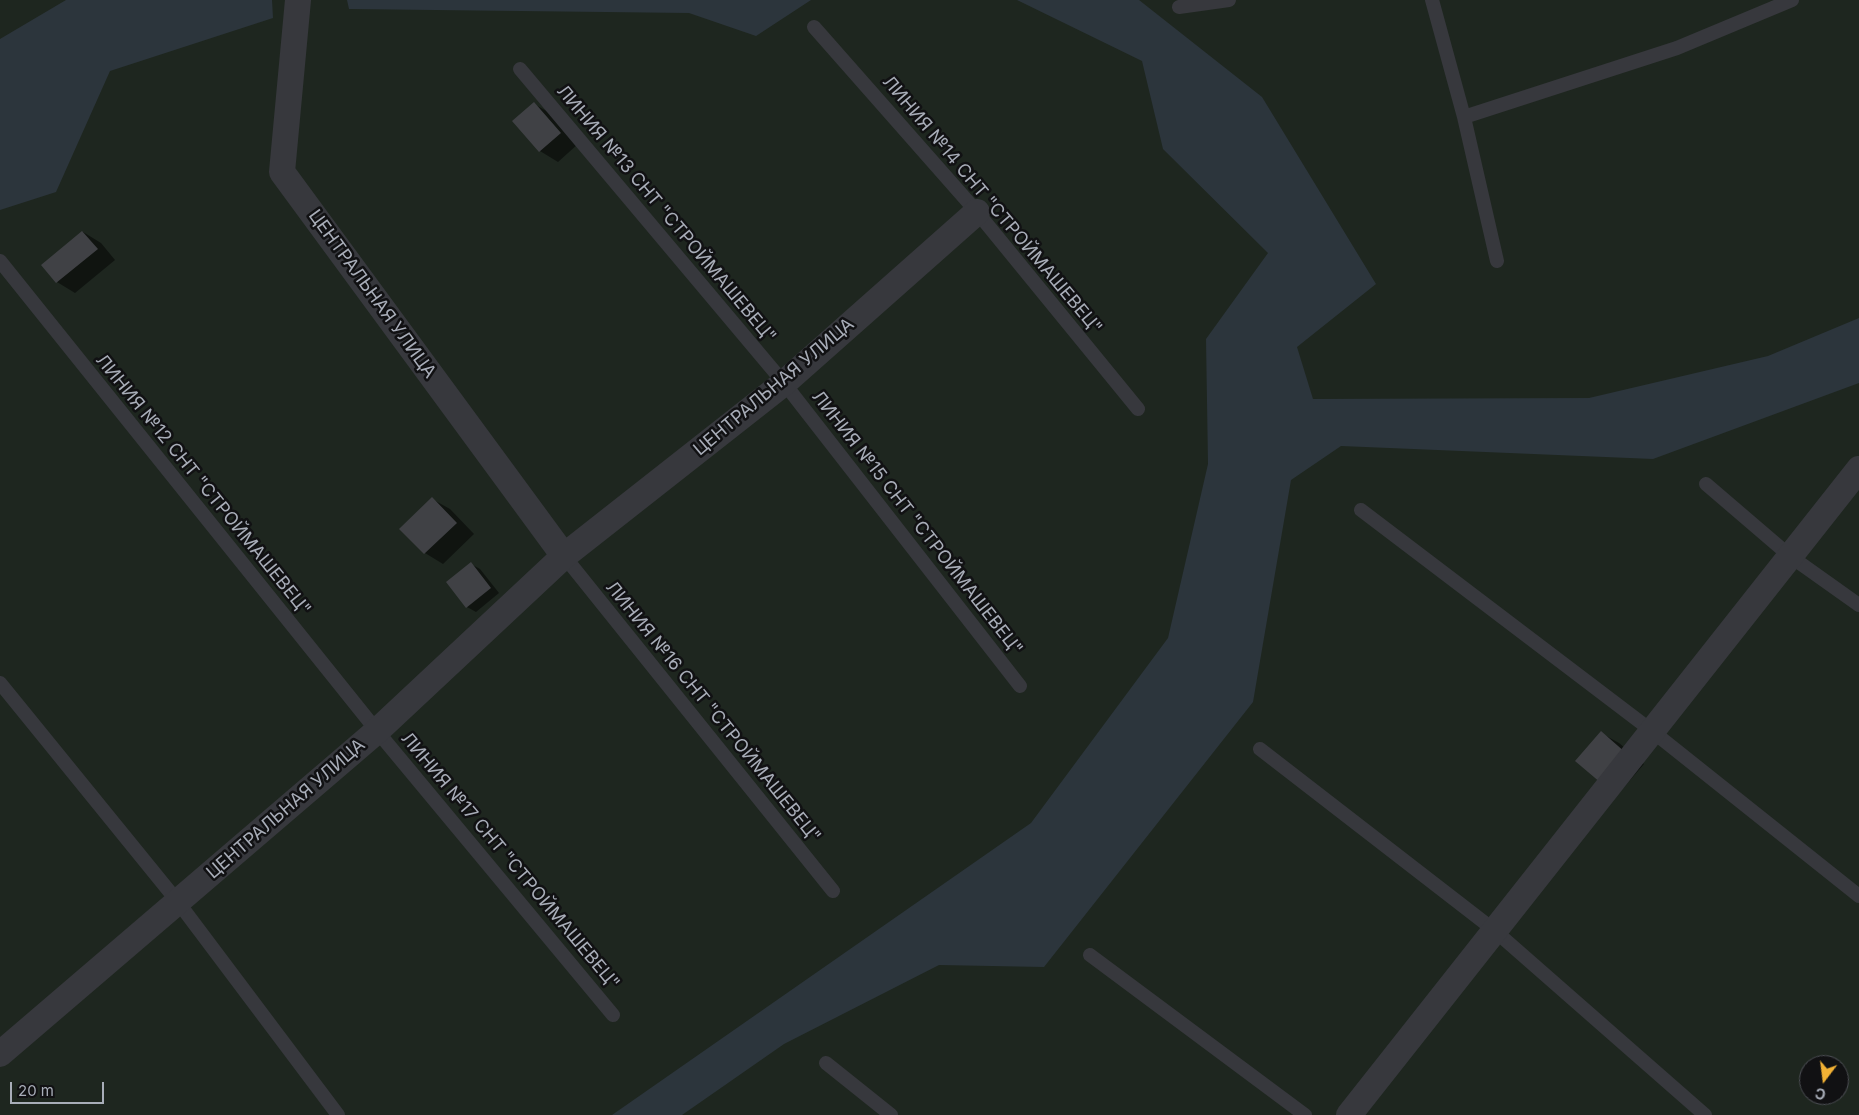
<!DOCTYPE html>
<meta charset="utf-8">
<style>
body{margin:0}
#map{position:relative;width:1859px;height:1115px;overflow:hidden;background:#161618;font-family:Inter,sans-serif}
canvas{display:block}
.north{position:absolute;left:1799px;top:1055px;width:50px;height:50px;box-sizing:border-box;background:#111113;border:1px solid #4d4f55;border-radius:50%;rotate:195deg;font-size:14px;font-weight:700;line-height:20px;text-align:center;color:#a8adb8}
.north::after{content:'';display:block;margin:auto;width:18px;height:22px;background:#f2b134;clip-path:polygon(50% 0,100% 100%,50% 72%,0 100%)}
.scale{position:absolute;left:10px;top:1082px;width:94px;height:22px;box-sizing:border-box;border:2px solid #a8adb8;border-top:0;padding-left:6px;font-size:15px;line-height:18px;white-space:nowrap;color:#a8adb8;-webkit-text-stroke:4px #111113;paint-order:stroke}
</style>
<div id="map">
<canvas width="1859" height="1115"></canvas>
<div class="north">С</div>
<div class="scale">20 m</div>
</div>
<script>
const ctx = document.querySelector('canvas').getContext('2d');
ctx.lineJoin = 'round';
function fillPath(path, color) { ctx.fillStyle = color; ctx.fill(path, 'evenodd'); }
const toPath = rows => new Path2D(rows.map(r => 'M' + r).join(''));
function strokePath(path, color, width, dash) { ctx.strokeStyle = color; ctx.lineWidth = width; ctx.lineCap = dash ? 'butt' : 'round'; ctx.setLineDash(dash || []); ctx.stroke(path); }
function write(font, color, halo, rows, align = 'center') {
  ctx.font = font + ' Inter,sans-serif'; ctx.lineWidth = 5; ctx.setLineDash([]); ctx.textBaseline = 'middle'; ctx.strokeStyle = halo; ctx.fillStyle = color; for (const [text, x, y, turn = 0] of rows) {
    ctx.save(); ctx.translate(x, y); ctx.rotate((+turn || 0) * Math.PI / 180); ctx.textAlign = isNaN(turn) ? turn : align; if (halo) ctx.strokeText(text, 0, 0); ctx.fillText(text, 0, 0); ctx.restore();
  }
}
const green = toPath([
 [0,0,1859,0,1859,1115,0,1115],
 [1809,1065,1839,1065,1839,1095,1809,1095]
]);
const water = toPath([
 [66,0,272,0,273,18,110,71,56,192,0,210,0,39],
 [347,0,811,0,756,36,689,13,349,9],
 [1017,0,1139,0,1262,97,1376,284,1297,347,1313,399,1589,398,1768,356,1859,318,1859,383,1653,459,1341,446,1291,480,1253,702,1044,967,939,965,784,1044,682,1115,612,1115,1031,823,1168,638,1208,464,1206,339,1268,253,1163,149,1142,61]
]);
const shadow = toPath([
 [534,104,552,114,578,144,558,162,540,151],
 [83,232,101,243,115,260,75,293,57,282],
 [432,499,450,509,474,534,443,564,425,553,401,529],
 [471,564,480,569,499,593,476,612,467,607],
 [1601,733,1619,743,1644,764,1619,793]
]);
const building = toPath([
 [534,102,561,133,539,152,512,121],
 [82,231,98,249,56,283,41,265],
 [432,497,457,523,424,554,399,529],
 [471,562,491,588,466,608,446,582],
 [1601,731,1626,753,1601,783,1575,761]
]);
const service = toPath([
 [1432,0,1464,117,1497,261],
 [1179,7,1229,0],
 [814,27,977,212,1138,409],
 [520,69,784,383,1020,686],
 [1464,117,1677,48,1792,0],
 [0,261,377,731,613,1015],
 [1706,484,1790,556,1859,605],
 [1361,510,1652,731,1859,896],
 [564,556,833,891],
 [0,683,178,902,338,1115],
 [1260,749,1494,930,1705,1115],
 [1090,955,1305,1115],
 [826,1063,891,1115]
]);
const minor = toPath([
 [298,0,282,172,564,556],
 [0,1054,377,731,564,556,784,383,977,212],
 [1349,1115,1859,469]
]);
const streetNames = [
 ["ЛИНИЯ №14 СНТ \"СТРОЙМАШЕВЕЦ\"",992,205,50],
 ["ЛИНИЯ №13 СНТ \"СТРОЙМАШЕВЕЦ\"",666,214,50],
 ["ЦЕНТРАЛЬНАЯ УЛИЦА",372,294,54],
 ["ЦЕНТРАЛЬНАЯ УЛИЦА",774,387,-40],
 ["ЛИНИЯ №12 СНТ \"СТРОЙМАШЕВЕЦ\"",203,485,51],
 ["ЛИНИЯ №15 СНТ \"СТРОЙМАШЕВЕЦ\"",917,523,52],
 ["ЛИНИЯ №16 СНТ \"СТРОЙМАШЕВЕЦ\"",713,712,51],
 ["ЦЕНТРАЛЬНАЯ УЛИЦА",286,809,-41],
 ["ЛИНИЯ №17 СНТ \"СТРОЙМАШЕВЕЦ\"",510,861,50]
];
fillPath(green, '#1e261f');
fillPath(water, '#2c353c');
fillPath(shadow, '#0007');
fillPath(building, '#404145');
strokePath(service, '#37383d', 14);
strokePath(minor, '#37383d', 26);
write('18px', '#a8adb8', '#111113', streetNames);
</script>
